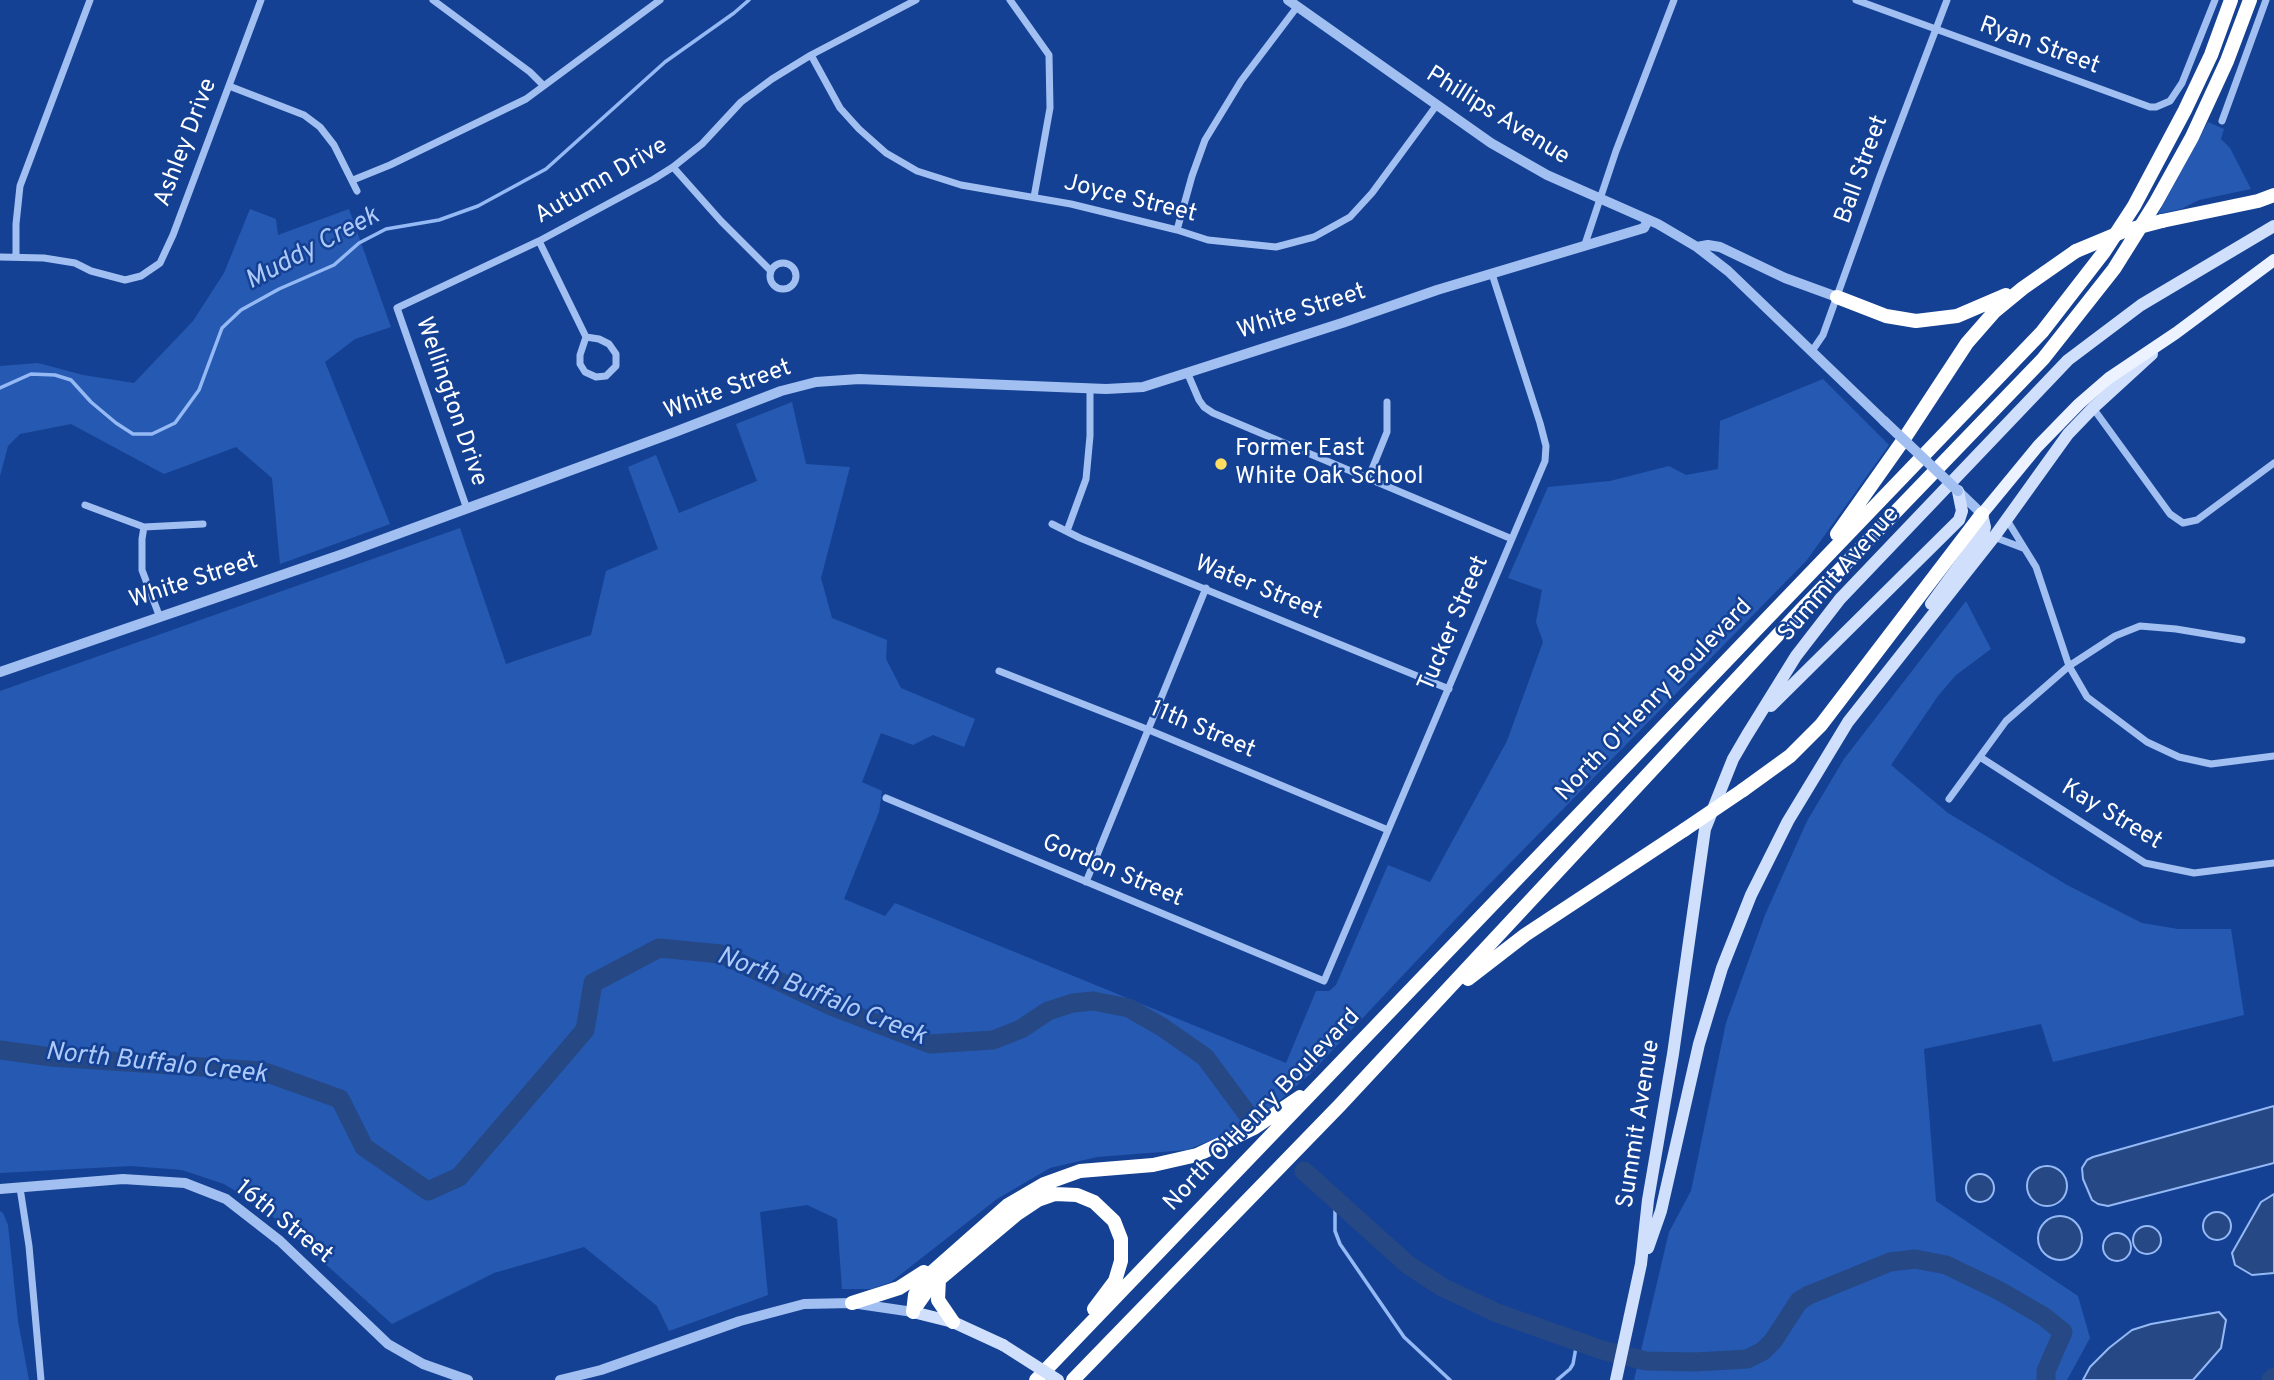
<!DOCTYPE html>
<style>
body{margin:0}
canvas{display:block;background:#144193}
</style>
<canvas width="2274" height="1380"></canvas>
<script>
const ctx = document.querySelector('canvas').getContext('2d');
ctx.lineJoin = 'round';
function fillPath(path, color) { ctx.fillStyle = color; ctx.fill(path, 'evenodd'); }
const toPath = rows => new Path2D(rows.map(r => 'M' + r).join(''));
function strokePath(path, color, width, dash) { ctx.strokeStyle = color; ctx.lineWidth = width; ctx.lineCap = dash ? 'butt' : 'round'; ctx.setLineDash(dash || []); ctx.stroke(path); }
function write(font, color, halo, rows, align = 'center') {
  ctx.font = font + ' Overpass,sans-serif'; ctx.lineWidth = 5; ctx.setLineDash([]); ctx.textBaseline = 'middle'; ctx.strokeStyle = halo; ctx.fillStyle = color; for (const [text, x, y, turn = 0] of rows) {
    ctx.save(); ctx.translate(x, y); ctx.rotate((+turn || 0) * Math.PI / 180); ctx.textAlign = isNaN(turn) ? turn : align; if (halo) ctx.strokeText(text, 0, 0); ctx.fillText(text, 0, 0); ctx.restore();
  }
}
const green = toPath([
 [2208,122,2224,129,2221,139,2230,148,2251,189,2199,200,2181,209,2158,214],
 [250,209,276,219,278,235,349,209,391,327,355,339,325,362,390,524,280,564,272,478,236,447,164,474,71,424,20,434,8,446,0,476,0,366,38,363,83,375,134,383,193,321,224,273],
 [1823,379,1889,445,1807,560,1468,906,1310,1074,1271,1108,1229,1133,1187,1150,1097,1157,1050,1168,997,1199,891,1282,871,1289,842,1289,837,1219,807,1205,760,1212,768,1295,669,1331,657,1306,584,1247,494,1273,392,1324,261,1206,224,1184,182,1170,131,1166,0,1173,0,691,460,528,506,664,591,635,606,571,658,549,628,467,656,455,679,513,757,481,736,424,792,402,806,464,850,467,821,578,832,618,887,640,886,659,901,688,975,719,964,747,933,735,913,745,881,733,862,782,882,791,879,812,844,899,885,916,895,903,1286,1063,1316,991,1329,991,1336,985,1388,865,1430,882,1507,741,1543,642,1536,622,1542,590,1508,578,1548,487,1610,481,1669,466,1686,475,1718,469,1720,421],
 [1966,601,1991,649,1956,675,1938,696,1891,765,1948,813,2067,885,2142,923,2178,929,2231,929,2244,1015,2053,1062,2041,1024,1924,1049,1936,1201,2078,1296,2090,1338,2067,1380,1634,1380,1669,1232,1691,1191,1726,1023,1765,915,1807,821,1844,759],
 [0,1211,3,1213,8,1225,18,1321,29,1380,0,1380]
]);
const water = toPath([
 [2274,1106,2274,1163,2108,1206,2098,1204,2092,1200,2083,1179,2082,1168,2087,1160,2093,1157,2274,1106],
 '2027 1186a20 20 0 1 1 40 0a20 20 0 1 1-40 0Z',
 '1966 1188a14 14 0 1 1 28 0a14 14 0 1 1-28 0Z',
 [2274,1194,2274,1273,2252,1275,2235,1265,2232,1253,2261,1202,2274,1194],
 '2203 1226a14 14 0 1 1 28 0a14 14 0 1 1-28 0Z',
 '2038 1238a22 22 0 1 1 44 0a22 22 0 1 1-44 0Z',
 '2133 1240a14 14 0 1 1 28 0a14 14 0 1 1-28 0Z',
 '2103 1247a14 14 0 1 1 28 0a14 14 0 1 1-28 0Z',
 [2219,1312,2226,1320,2221,1348,2193,1380,2083,1380,2090,1367,2109,1348,2132,1330,2151,1324,2219,1312]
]);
const stream = toPath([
 [0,388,31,374,55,375,71,380,91,402,116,423,133,434,152,434,175,423,199,390,222,328,241,310,279,289,334,265,359,243,386,229,439,220,478,206,546,169,665,62,734,13,749,0],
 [1335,1200,1335,1231,1340,1244,1404,1337,1450,1380],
 [1557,1380,1570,1369,1573,1364,1577,1342]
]);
const river = toPath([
 [0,1050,51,1057,262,1071,340,1099,364,1147,428,1191,459,1177,585,1030,593,983,659,948,721,954,831,1006,930,1044,993,1040,1021,1029,1048,1011,1073,1003,1093,1001,1129,1008,1162,1027,1205,1057,1251,1119],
 [1304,1171,1407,1264,1442,1287,1497,1313,1602,1350,1646,1361,1695,1362,1747,1359,1763,1351,1773,1341,1799,1301,1809,1295,1890,1262,1915,1259,1946,1265,1998,1290,2043,1316,2063,1332,2046,1371,2046,1380],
 [2271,1380,2274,1377]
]);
const minor = toPath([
 [433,0,530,72,543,85],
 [1010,0,1049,55,1050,108,1034,197],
 [1856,0,2150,107,2156,107,2170,101,2182,83,2215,0],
 [811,55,840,108,859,129,886,153,917,171,961,185,1071,204,1177,230,1208,240,1276,247,1314,237,1350,217,1372,193,1436,106],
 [229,86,304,115,320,127,334,145,357,191],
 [2222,121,2266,0],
 [673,167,721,221,771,271],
 [353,180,390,165,526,99,660,0],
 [1177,230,1192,176,1205,140,1241,81,1297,7],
 [539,241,586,337,599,339,609,344,616,354,616,366,606,376,596,377,585,372,580,364,580,355,586,337],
 [1585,244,1616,151,1674,0],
 [16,256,16,224,20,186,90,0],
 [0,257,44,258,75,263,91,271,125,280,141,276,160,263,173,235,261,0],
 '770 276a13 13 0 1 1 26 0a13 13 0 1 1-26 0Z',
 [1812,351,1823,335,1879,179,1947,0],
 [1187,372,1199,400,1204,407,1213,413,1512,539],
 [2093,408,2170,514,2183,523,2197,520,2274,463],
 [1368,479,1387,432,1387,402],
 [85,505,144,527,203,524],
 [467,509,397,308,539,241,654,179,673,167,702,144,741,102,772,79,811,55,916,0],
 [2007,520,2036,567,2069,666,2087,697,2147,742,2179,757,2211,764,2274,756],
 [1052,524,1080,538,1449,689],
 [144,527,142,539,142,570,159,615],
 [1067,531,1086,479,1090,436,1090,389],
 [1994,537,2023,548],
 [999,671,1149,730,1388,830],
 [1980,757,2145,863,2194,873,2274,863],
 [886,798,1324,981,1545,461,1546,446,1540,423,1492,274],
 [1949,799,2006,721,2069,666,2115,636,2140,626,2176,629,2242,640],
 [1086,882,1206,588],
 [20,1188,29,1246,41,1380]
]);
const tertiary = toPath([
 [1288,0,1491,143,1547,175,1658,224,1697,247,1728,271,1884,421],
 [1697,247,1708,245,1720,247,1785,278,1837,297],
 [1958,491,1982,514],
 [0,672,343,554,675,432,781,391,816,382,859,379,1106,389,1143,387,1342,323,1437,290,1644,228,1648,220],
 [0,1189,123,1179,185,1183,226,1199,280,1241,388,1344,423,1364,468,1380],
 [560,1380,601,1370,740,1321,804,1304,852,1303,913,1312]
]);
const secondary = toPath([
 [1931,604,1984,531,1985,527,1982,514],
 [1771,706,1959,520,1962,511,1958,491],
 [1648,1248,1661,1211,1699,1044,1722,968,1751,895,1788,821,1848,722,1994,537,2068,434,2093,408,2152,354],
 [913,1312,953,1322,1003,1345],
 [1616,1380,1641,1264,1648,1200,1673,1054,1705,829,1733,759,1747,735,1796,656,1840,599,2068,360,2141,305,2274,226]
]);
const primary = toPath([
 [1982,514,2038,446,2079,404,2109,378,2176,333,2274,260]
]);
const motorway = toPath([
 [2162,221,2258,201,2274,195],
 [1837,297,1886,316,1916,321,1957,316,2006,295],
 [1837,534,1902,442,1967,343,1995,311,2023,288,2076,251],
 [1743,790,1790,756,1821,725,1982,514],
 [1468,979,1525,935,1684,830],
 [939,1279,938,1300,953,1322],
 [852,1303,899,1288,924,1272],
 [917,1305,929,1288,1017,1214,1038,1200,1055,1194,1077,1195,1094,1202,1114,1221,1121,1239,1121,1261,1115,1281,1094,1309],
 [913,1312,915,1295,922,1281,1008,1205,1044,1184,1080,1171,1153,1165,1197,1155,1254,1128,1300,1097],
 [1036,1380,2042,332,2104,252,2134,206,2185,110,2211,55,2231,0],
 [1073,1380,1340,1105,1801,610,2043,359,2114,269,2156,202,2192,137,2227,61,2250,0]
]);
const tertiaryBridge = toPath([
 [1884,421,1958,491]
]);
const secondaryBridge = toPath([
 [1003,1345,1058,1380]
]);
const motorwayBridge = toPath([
 [2076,251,2124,231,2162,221],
 [1684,830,1743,790]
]);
const markers = [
 [1221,464,7,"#ffde62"]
];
const streetNames = [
 ["Ryan Street",2039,47,20],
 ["Phillips Avenue",1497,117,32],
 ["Ashley Drive",187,143,-69],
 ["Ball Street",1863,170,-70],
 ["Autumn Drive",602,182,-30],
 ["Joyce Street",1130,200,14],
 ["White Street",1302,313,-18],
 ["White Street",728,391,-20],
 ["Wellington Drive",450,402,71],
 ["Summit Avenue",1840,575,-49],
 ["White Street",194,582,-18],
 ["Water Street",1258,589,22],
 ["Tucker Street",1455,624,-67],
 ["North O'Henry Boulevard",1655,701,-46],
 ["11th Street",1202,731,23],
 ["Kay Street",2111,816,31],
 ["Gordon Street",1112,872,23],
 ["North O'Henry Boulevard",1263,1111,-46],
 ["Summit Avenue",1640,1124,-81],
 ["16th Street",283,1223,39]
];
const poiNames = [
 ["Former East",1235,450],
 ["White Oak School",1235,478]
];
const waterNames = [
 ["Muddy Creek",313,250,-28],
 ["North Buffalo Creek",821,998,22],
 ["North Buffalo Creek",156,1065,6]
];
fillPath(green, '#2659b2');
fillPath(water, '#264885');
strokePath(water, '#94b9f5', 2);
strokePath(stream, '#94b9f5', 3.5);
strokePath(river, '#264885', 19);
strokePath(minor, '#a2bff2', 7);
strokePath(tertiary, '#a2bff2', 10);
strokePath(secondary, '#d0e0fc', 12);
strokePath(primary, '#ecf2ff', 12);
strokePath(motorway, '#fff', 14);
strokePath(tertiaryBridge, '#a2bff2', 10);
strokePath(secondaryBridge, '#d0e0fc', 12);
strokePath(motorwayBridge, '#fff', 14);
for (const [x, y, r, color] of markers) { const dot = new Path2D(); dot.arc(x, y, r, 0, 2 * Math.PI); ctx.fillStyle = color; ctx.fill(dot); strokePath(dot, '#144193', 2.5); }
write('24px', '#fff', '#144193', streetNames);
write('24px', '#fff', '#144193', poiNames, 'left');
write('italic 26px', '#aecaf9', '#144193', waterNames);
</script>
